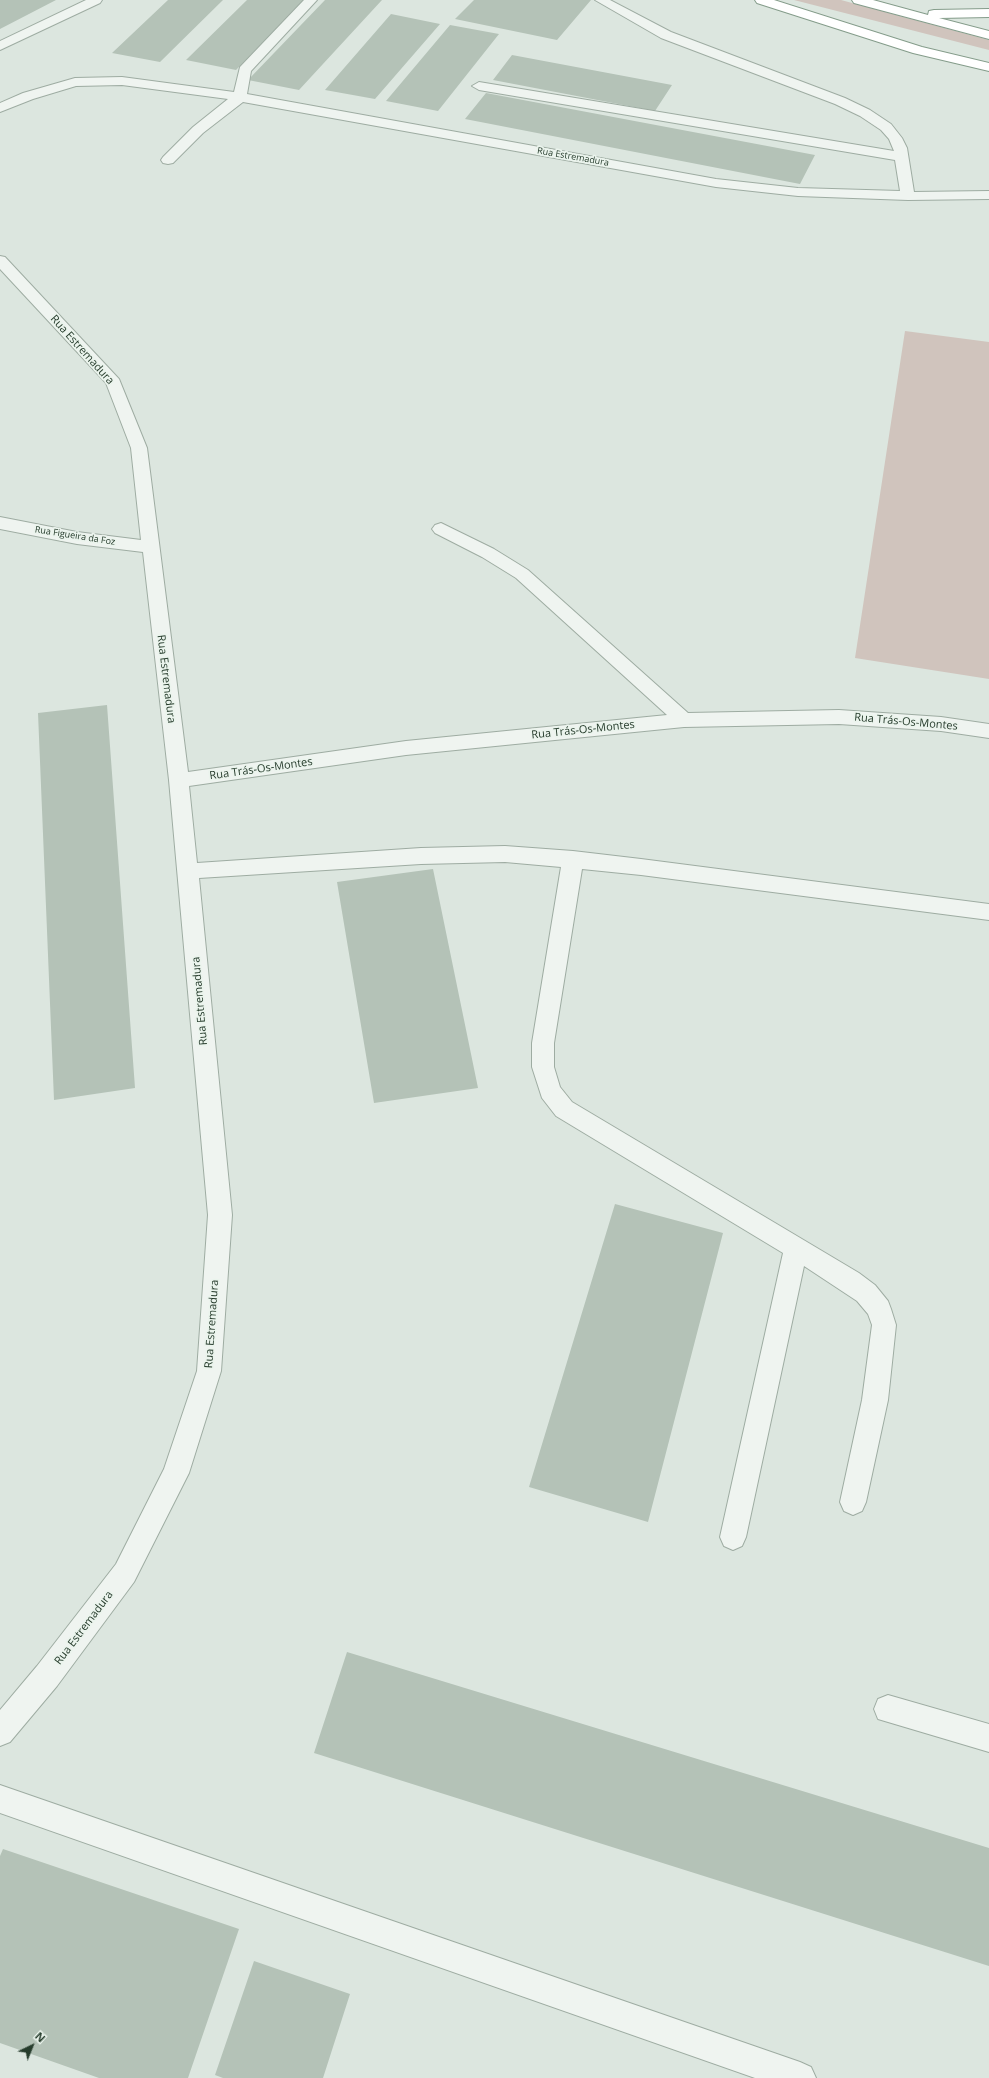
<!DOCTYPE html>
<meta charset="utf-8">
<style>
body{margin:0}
#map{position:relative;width:989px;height:2078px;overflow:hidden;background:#dce6df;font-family:"Open Sans",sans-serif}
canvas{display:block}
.north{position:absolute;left:12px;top:2026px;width:40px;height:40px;-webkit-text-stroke:3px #ebf4ed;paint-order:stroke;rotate:43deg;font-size:11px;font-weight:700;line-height:16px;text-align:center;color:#263c2c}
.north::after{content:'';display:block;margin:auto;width:14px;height:18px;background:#263c2c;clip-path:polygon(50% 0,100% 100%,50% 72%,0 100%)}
</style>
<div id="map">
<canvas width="989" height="2078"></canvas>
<div class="north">N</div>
</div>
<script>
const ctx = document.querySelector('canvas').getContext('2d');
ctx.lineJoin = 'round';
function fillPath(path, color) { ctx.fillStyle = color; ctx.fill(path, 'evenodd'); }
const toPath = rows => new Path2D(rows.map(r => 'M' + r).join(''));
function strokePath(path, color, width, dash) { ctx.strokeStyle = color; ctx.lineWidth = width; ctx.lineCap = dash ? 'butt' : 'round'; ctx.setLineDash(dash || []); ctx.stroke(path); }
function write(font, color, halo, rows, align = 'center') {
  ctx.font = font + ' "Open Sans",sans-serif'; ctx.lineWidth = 3.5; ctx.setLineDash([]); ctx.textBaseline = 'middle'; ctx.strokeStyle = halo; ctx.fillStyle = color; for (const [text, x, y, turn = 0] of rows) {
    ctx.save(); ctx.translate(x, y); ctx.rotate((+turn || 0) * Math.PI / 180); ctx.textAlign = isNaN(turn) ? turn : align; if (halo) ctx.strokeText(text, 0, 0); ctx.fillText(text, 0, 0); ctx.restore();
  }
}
const green = toPath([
 [794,0,841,0,989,40,989,50],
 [905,331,989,342,989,679,855,658]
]);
const building = toPath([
 [0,0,56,0,0,29],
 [168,0,223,0,160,62,112,53],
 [247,0,304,0,236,70,186,60],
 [325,0,382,0,299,90,248,80],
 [474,0,591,0,557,40,455,19],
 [391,14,440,24,375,99,325,90],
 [450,25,499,34,438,111,386,101],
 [512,55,672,85,655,111,493,80],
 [486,93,815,155,800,184,465,119],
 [107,705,135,1088,54,1100,38,713],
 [433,869,478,1088,374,1103,337,882],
 [615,1204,723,1233,648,1522,529,1487],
 [347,1652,989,1848,989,1966,314,1753],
 [3,1849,239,1929,188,2078,99,2078,0,2043,0,1856],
 [254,1961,350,1994,323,2078,223,2078,215,2075]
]);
const minor = toPath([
 [86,0,102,0,100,3,0,50,0,41,86,0],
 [304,0,317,0,251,71,247,94,716,179,798,188,900,191,895,160,479,90,472,86,479,82,894,151,889,139,881,130,860,116,835,104,661,38,595,0,610,0,671,32,845,98,870,110,891,124,902,138,907,148,914,192,989,191,989,199,908,200,798,196,716,187,243,102,203,133,173,163,168,164,163,163,161,160,163,157,193,127,228,99,122,85,76,86,33,99,0,112,0,103,23,93,75,78,122,77,234,92,240,67,304,0],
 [0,256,5,257,119,379,147,448,188,772,406,741,667,715,516,578,482,557,435,533,432,529,435,525,441,523,494,549,528,570,688,713,839,710,941,717,989,724,989,738,941,731,839,724,684,727,406,755,189,786,197,863,421,848,505,846,573,851,641,859,989,904,989,920,641,875,582,869,554,1043,554,1067,560,1087,572,1102,859,1273,875,1285,888,1301,891,1309,896,1325,888,1400,866,1502,862,1511,853,1515,844,1511,840,1502,862,1400,872,1325,868,1314,857,1301,804,1266,746,1537,742,1546,733,1550,724,1546,720,1537,783,1253,556,1116,542,1098,532,1067,532,1043,561,867,505,862,421,864,199,878,232,1215,221,1371,189,1473,134,1582,57,1686,10,1742,0,1746,0,1710,37,1666,116,1564,164,1469,197,1371,208,1215,169,780,143,552,77,544,0,529,0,517,77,532,141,540,131,448,106,383,0,269,0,256],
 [888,1695,989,1724,989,1752,878,1719,874,1709,878,1699,888,1695],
 [0,1785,800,2062,811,2067,816,2078,755,2078,0,1813,0,1785]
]);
const highway = toPath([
 [755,0,774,0,922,47,989,63,989,71,913,53,757,3,755,0],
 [852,0,873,0,928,15,929,11,934,10,989,9,989,17,939,18,989,31,989,39,854,3,852,0]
]);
const farStreetnames = [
 ["Rua Estremadura",573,157,10],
 ["Rua Figueira da Foz",75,536,9]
];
const streetNames = [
 ["Rua Estremadura",82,350,48],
 ["Rua Estremadura",166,679,83],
 ["Rua Trás-Os-Montes",906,722,5],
 ["Rua Trás-Os-Montes",583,730,-6],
 ["Rua Trás-Os-Montes",261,769,-8],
 ["Rua Estremadura",200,1001,-95],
 ["Rua Estremadura",212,1324,-86],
 ["Rua Estremadura",84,1628,-53]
];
fillPath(green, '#d0c4bd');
fillPath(building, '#b4c2b7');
strokePath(minor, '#9eaca2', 2);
strokePath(highway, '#849c8a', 2);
fillPath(minor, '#eff4f0');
fillPath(highway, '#fff');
write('9px', '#263c2c', '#ebf4ed', farStreetnames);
write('11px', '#263c2c', '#ebf4ed', streetNames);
</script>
